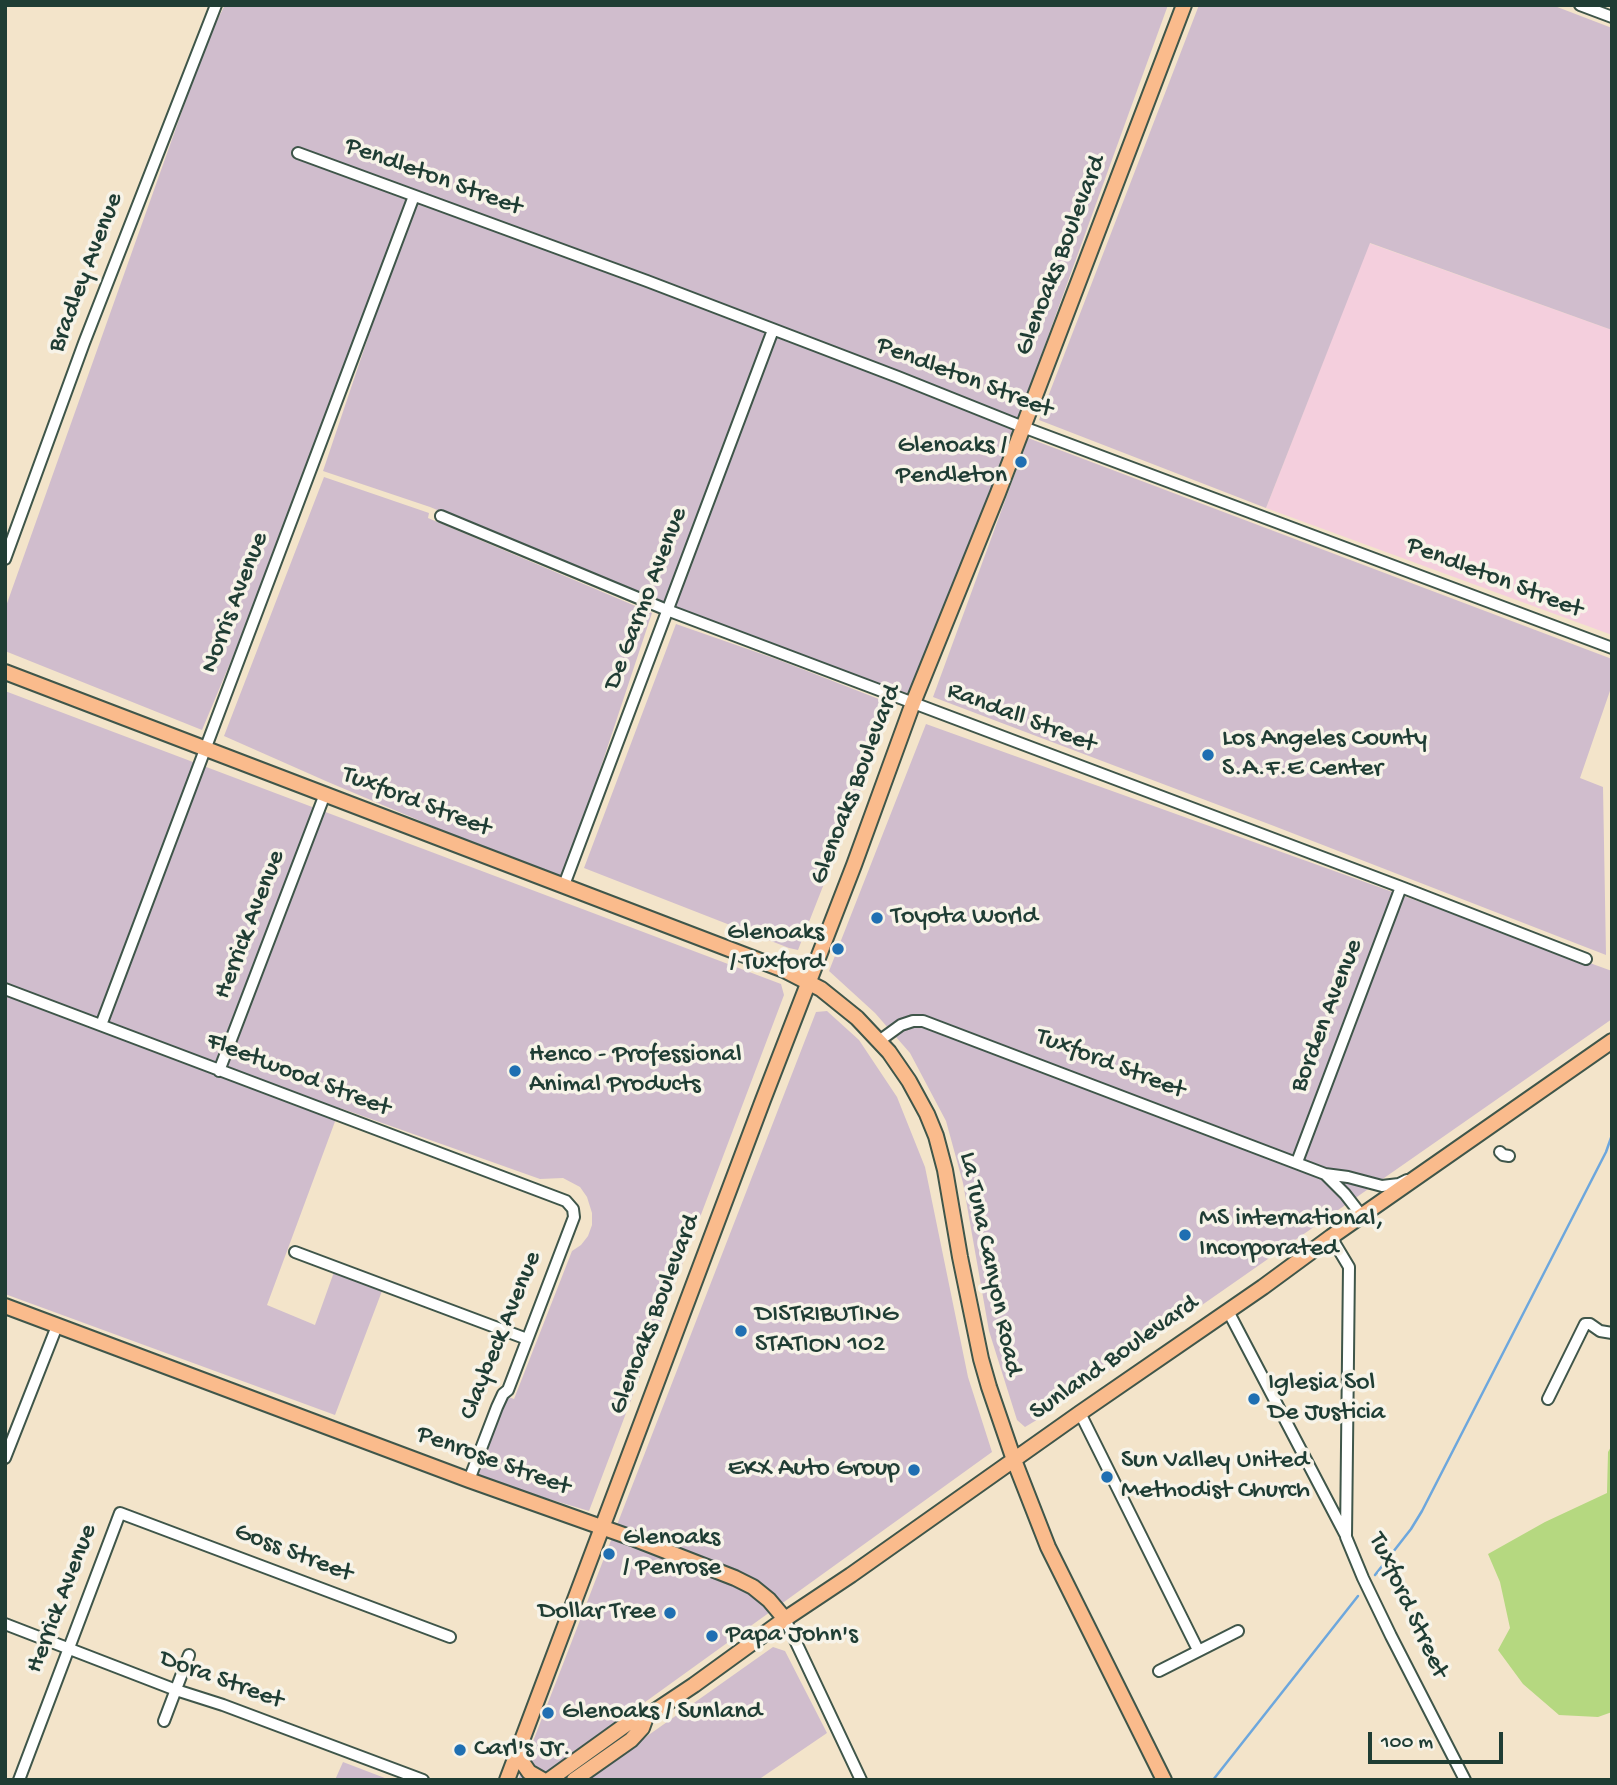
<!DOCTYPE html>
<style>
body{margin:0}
#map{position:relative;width:1617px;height:1785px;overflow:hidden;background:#f3e4ca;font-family:"Gochi Hand",sans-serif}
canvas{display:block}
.frame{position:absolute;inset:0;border:7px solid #1f3d34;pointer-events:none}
.scale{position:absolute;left:1368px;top:1732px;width:135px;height:32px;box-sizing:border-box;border:4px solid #1f3d34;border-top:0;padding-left:9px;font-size:21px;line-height:24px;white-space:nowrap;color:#1f3d34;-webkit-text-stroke:5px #f7f3e8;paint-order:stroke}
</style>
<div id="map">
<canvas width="1617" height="1785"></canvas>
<div class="frame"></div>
<div class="scale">100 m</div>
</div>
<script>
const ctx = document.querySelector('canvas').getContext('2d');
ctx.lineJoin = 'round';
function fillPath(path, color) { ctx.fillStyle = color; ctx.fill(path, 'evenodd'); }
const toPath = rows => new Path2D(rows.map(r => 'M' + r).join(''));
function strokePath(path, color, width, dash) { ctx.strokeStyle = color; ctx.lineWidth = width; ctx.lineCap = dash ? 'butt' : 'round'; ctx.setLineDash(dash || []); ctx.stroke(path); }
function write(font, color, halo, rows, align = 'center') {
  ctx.font = font + ' "Gochi Hand",sans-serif'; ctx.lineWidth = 7; ctx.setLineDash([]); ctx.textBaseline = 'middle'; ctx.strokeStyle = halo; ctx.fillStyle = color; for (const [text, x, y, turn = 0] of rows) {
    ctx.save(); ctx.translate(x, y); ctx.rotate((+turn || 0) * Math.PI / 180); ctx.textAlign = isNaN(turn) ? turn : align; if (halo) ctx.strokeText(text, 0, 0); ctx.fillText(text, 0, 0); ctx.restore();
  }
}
const built = toPath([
 [1369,243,1612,330,1612,635,1266,508]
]);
const industrial = toPath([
 [225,5,1168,5,1017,422,414,193,309,475,202,730,5,651,5,609,208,38],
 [1199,5,1552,5,1612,28,1612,330,1370,243,1266,508,1039,420],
 [415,198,770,331,665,604,430,507,323,471],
 [774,334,1016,426,910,698,788,649,674,609],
 [1028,438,1612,659,1612,685,1580,778,1603,787,1606,955,1274,826,933,697],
 [324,477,429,513,428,518,652,613,563,881,328,782,224,736],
 [676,624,779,660,894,705,798,950,789,948,753,934,584,868],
 [5,691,781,984,784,995,589,1511,485,1480,478,1473,506,1396,514,1399,572,1251,581,1245,588,1236,592,1225,592,1213,587,1197,580,1187,563,1178,540,1179,340,1108,267,1305,315,1325,334,1272,382,1291,335,1415,5,1294],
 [926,724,1612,971,1612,1019,1040,1418,1025,1427,1017,1420,989,1331,963,1183,946,1121,910,1053,875,1013,829,971],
 [827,1011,859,1040,897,1097,925,1167,968,1377,992,1452,537,1780,518,1780,816,1012],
 [773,1647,785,1651,827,1733,758,1780,585,1780],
 [343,1762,390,1780,335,1780]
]);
const green = toPath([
 [1612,1445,1612,1712,1598,1717,1559,1715,1523,1684,1498,1650,1510,1628,1500,1582,1488,1554,1545,1522,1607,1493,1608,1452]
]);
const stream = toPath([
 [1375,1575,1411,1529,1422,1511,1606,1152,1612,1135],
 [1213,1780,1358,1596]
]);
const minor = toPath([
 [1580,5,1612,17],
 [298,153,647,281,898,377,1023,427,1612,648],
 [441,516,667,610,1401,887,1586,959],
 [5,559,84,343,216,5],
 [564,885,773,330],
 [5,989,566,1201,573,1209,574,1217,508,1390,503,1394,497,1407,469,1480],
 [101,1025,414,196],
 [879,1041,901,1025,913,1021,923,1021,1325,1174,1348,1177,1382,1186,1399,1184,1407,1180],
 [219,1071,325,794],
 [1500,1152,1503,1155,1509,1156],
 [1297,1162,1401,887],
 [1325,1174,1345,1194,1362,1216],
 [1331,1237,1349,1267,1346,1537,1363,1578,1391,1636,1465,1780],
 [295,1252,527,1339],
 [1228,1311,1345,1534],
 [1548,1399,1585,1324,1590,1324,1600,1331,1612,1333],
 [1080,1413,1198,1650],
 [5,1458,57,1326],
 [785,1619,861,1780],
 [5,1624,176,1690,223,1705,423,1780],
 [1159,1671,1238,1631],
 [164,1721,189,1655],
 [19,1780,120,1513,450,1637]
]);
const major = toPath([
 [5,672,784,970,821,989,857,1018,889,1052,909,1081,927,1114,936,1136,945,1170,960,1257,981,1359,989,1387,1014,1460,1048,1547,1164,1780],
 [5,1306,469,1480,635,1539,735,1578,753,1587,769,1600,785,1619],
 [516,1753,529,1772,543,1780],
 [507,1780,763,1100,854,865,913,703,998,493,1184,5],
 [549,1780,631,1721,646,1717,694,1685,785,1619,851,1575,1080,1413,1263,1287,1331,1237,1612,1041],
 [574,1780,631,1740,642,1728,646,1717]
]);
const markers = [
 [1021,462,7,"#1f6fb2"],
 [1208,755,7,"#1f6fb2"],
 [877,918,7,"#1f6fb2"],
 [838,949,7,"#1f6fb2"],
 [515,1071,7,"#1f6fb2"],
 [1185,1235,7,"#1f6fb2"],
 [741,1331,7,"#1f6fb2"],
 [1254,1399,7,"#1f6fb2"],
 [914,1470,7,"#1f6fb2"],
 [1107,1477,7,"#1f6fb2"],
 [609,1554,7,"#1f6fb2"],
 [670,1613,7,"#1f6fb2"],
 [712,1636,7,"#1f6fb2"],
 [548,1713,7,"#1f6fb2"],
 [460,1750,7,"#1f6fb2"]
];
const streetNames = [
 ["Pendleton Street",433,178,20],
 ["Glenoaks Boulevard",1062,256,-69],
 ["Bradley Avenue",87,273,-69],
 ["Pendleton Street",964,379,21],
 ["Pendleton Street",1494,579,21],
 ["De Garmo Avenue",647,599,-69],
 ["Norris Avenue",236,603,-69],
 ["Randall Street",1021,719,21],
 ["Glenoaks Boulevard",857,785,-69],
 ["Tuxford Street",416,803,21],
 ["Herrick Avenue",251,925,-69],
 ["Borden Avenue",1328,1016,-69],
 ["Tuxford Street",1110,1065,21],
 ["Fleetwood Street",298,1076,21],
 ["La Tuna Canyon Road",989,1264,78],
 ["Glenoaks Boulevard",656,1315,-69],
 ["Claybeck Avenue",502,1336,-68],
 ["Sunland Boulevard",1115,1359,-35],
 ["Penrose Street",493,1462,20],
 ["Goss Street",293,1554,21],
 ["Herrick Avenue",63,1599,-69],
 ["Tuxford Street",1407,1606,65],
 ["Dora Street",221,1681,20]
];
const poiNames = [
 ["Glenoaks /",1007,447,"right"],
 ["Pendleton",1007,477,"right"],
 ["Los Angeles County",1222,740],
 ["S.A.F.E Center",1222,770],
 ["Toyota World",891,918],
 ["Glenoaks",824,934,"right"],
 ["/ Tuxford",824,964,"right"],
 ["Henco - Professional",529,1056],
 ["Animal Products",529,1086],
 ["MS international,",1199,1220],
 ["Incorporated",1199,1250],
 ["DISTRIBUTING",755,1316],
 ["STATION 102",755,1346],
 ["Iglesia Sol",1268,1384],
 ["De Justicia",1268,1414],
 ["Sun Valley United",1121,1462],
 ["Methodist Church",1121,1492],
 ["EKX Auto Group",900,1470,"right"],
 ["Glenoaks",623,1539],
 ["/ Penrose",623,1569],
 ["Dollar Tree",656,1613,"right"],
 ["Papa John's",726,1636],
 ["Glenoaks / Sunland",562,1713],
 ["Carl's Jr.",474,1750]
];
fillPath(built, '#f4cfdd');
fillPath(industrial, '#d0bdcd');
fillPath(green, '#b5d880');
strokePath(stream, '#6da7dd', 2.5);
strokePath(minor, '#3f564a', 14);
strokePath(major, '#3f564a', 18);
strokePath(minor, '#fff', 10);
strokePath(major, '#fabb8c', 14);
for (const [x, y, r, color] of markers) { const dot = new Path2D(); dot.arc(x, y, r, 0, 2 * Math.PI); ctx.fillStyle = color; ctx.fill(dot); strokePath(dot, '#f7f3e8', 2.5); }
write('26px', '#1f3d34', '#f7f3e8', streetNames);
write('26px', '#1f3d34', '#f7f3e8', poiNames, 'left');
</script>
